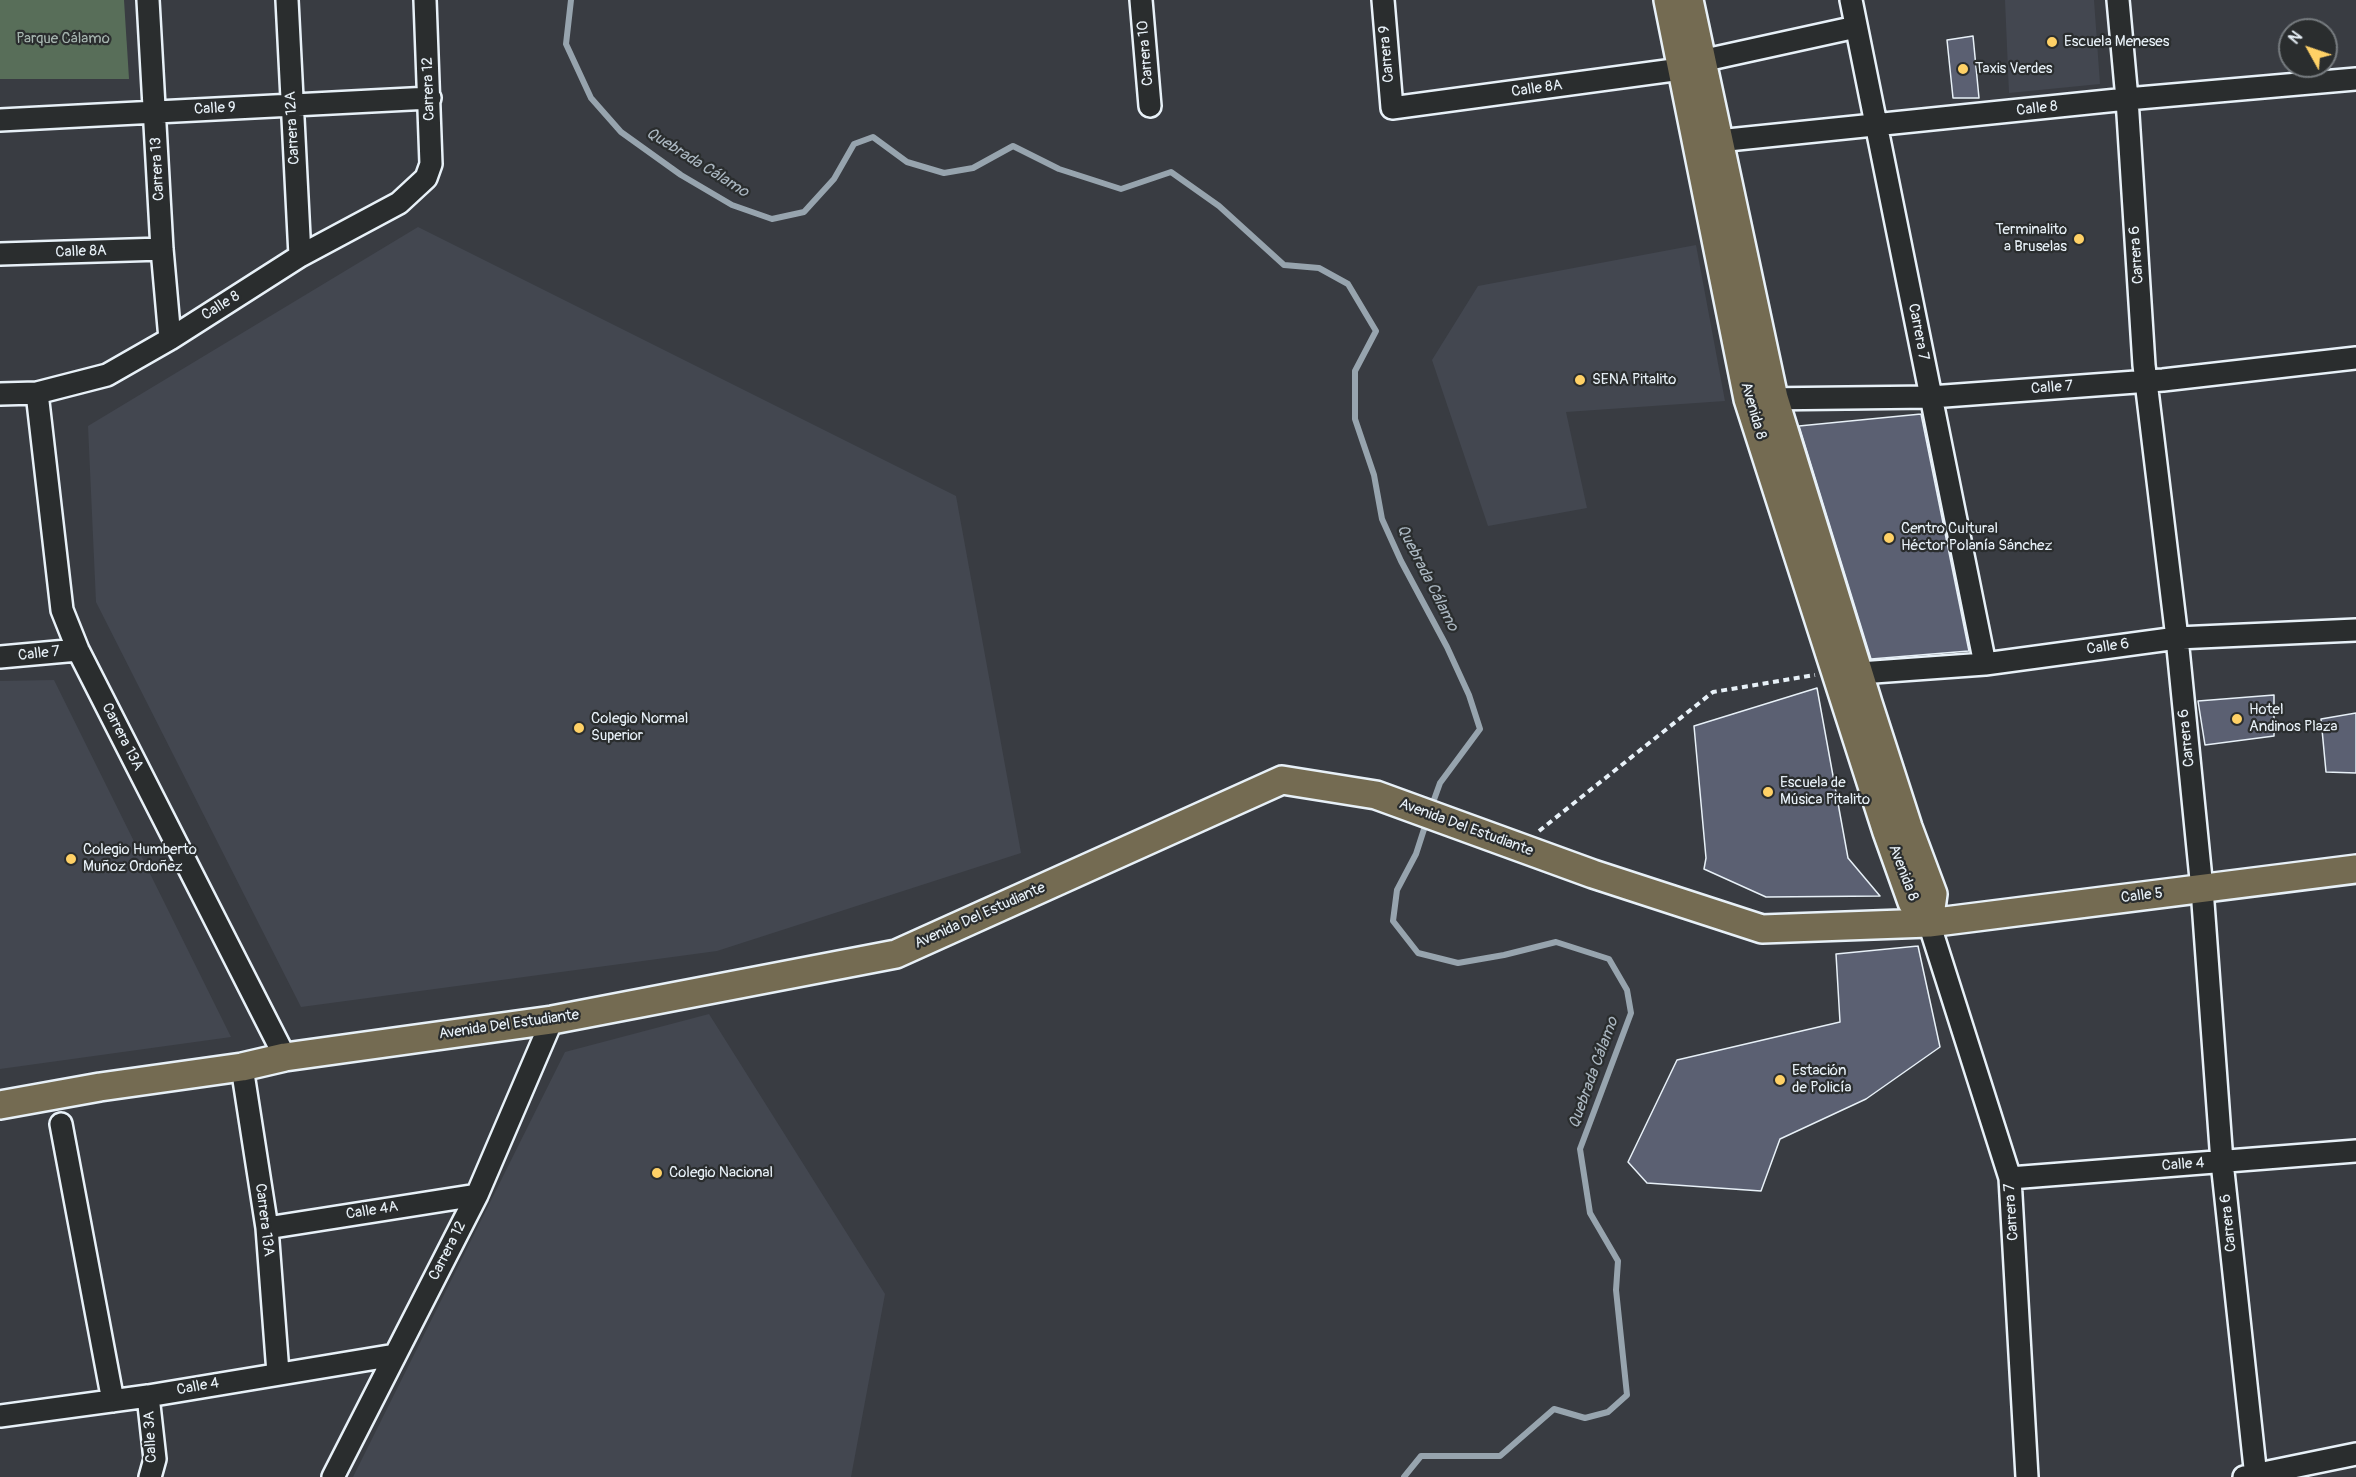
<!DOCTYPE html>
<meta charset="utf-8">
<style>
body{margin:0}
#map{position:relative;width:2356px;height:1477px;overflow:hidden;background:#393c42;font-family:Pangolin,sans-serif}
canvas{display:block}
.north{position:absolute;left:2278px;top:18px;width:60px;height:60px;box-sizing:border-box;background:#2a2d2e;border:2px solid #767b7f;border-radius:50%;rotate:310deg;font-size:16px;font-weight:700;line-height:24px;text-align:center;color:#e8f1f8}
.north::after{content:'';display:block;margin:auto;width:21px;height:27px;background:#ffd166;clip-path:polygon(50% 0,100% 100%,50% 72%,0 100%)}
</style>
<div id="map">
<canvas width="2356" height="1477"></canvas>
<div class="north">N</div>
</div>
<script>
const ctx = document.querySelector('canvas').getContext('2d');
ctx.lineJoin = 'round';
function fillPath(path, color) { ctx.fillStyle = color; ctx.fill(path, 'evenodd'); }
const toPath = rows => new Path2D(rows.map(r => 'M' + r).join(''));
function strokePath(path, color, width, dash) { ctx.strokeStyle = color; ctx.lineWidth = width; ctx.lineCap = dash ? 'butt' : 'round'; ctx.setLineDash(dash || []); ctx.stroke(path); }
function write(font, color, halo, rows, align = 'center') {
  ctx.font = font + ' Pangolin,sans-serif'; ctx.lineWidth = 4.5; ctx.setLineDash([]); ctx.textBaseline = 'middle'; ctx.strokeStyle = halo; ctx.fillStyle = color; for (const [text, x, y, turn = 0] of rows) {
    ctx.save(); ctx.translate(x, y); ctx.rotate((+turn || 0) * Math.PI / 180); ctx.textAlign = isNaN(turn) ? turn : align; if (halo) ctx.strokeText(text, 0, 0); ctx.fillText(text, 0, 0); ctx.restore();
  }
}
const built = toPath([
 [2005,0,2094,0,2100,84,2009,93],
 [418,227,956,496,1021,853,717,951,301,1007,96,602,88,426],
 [1696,245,1725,401,1566,412,1587,508,1488,526,1432,360,1478,286],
 [54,680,231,1037,0,1069,0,681],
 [709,1014,885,1294,851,1477,353,1477,565,1052]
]);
const green = toPath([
 [0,0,124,0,129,79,0,79]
]);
const stream = toPath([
 [571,0,566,44,591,98,621,132,681,175,732,205,772,219,804,212,834,179,854,144,873,137,907,162,944,173,973,168,1013,146,1059,169,1121,189,1171,172,1219,206,1284,265,1319,268,1348,284,1376,331,1355,371,1355,419,1374,475,1382,519,1401,561,1447,647,1469,695,1480,729,1440,783,1431,808],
 [1404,1477,1421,1456,1500,1456,1554,1409,1585,1418,1608,1412,1627,1395,1616,1290,1618,1261,1590,1213,1580,1149,1631,1013,1627,990,1609,959,1556,942,1504,955,1458,963,1418,953,1393,921,1397,890,1416,854,1427,820]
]);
const building = toPath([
 [1973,36,1979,98,1953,98,1947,40,1973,36],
 [1921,414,1969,651,1871,659,1799,426,1921,414],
 [1817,688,1848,858,1880,896,1766,897,1704,869,1706,858,1694,726,1817,688],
 [2274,695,2274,736,2205,745,2198,701,2274,695],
 [2356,713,2356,773,2326,772,2321,719,2356,713],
 [1918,946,1940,1047,1866,1099,1780,1139,1761,1191,1647,1183,1628,1162,1677,1060,1840,1022,1836,954,1918,946]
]);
const path = toPath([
 [1539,831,1713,692,1815,675]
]);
const minor = toPath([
 [148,0,162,249,170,339],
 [287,0,300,256],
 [1141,0,1150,106],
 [1383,0,1392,108,1681,69],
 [1851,0,1985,664],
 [2118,0,2127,99,2144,365,2177,638,2202,889,2222,1162,2256,1477],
 [1701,61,1856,27],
 [0,120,430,98],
 [1718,141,2127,99,2356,79],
 [0,254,162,249],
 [37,393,62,610,78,650,285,1057],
 [0,394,37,393,107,375,170,339,300,256,399,203,426,178,431,164,425,0],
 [1762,399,1931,397,2163,380,2356,358],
 [0,657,78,650],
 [1846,677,1860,673,1985,664,2177,638,2356,630],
 [1929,923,2010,1178,2027,1477],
 [242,1067,267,1228,278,1373],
 [61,1124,113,1401],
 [2010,1178,2356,1151],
 [267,1228,477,1195],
 [148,1396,155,1459,150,1477],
 [0,1416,148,1396,395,1355],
 [333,1477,477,1195,552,1020],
 [2244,1477,2356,1454]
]);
const major = toPath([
 [1668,0,1748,399,1887,832,1912,902,1929,923],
 [1689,0,1774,398,1868,703,1908,827,1933,894,1929,923],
 [0,1105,100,1087,242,1067,285,1057,552,1020,896,954,1282,780,1376,795,1593,874,1762,929,1929,923,2356,869]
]);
const markers = [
 [2052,42,6,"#ffd166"],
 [1963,69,6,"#ffd166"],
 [2079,239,6,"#ffd166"],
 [1580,380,6,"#ffd166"],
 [1889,538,6,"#ffd166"],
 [2237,719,6,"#ffd166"],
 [579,728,6,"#ffd166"],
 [1768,792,6,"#ffd166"],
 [71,859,6,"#ffd166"],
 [1780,1080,6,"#ffd166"],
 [657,1173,6,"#ffd166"]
];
const parkNames = [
 ["Parque Cálamo",63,39]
];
const poiNames = [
 ["Escuela Meneses",2064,42],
 ["Taxis Verdes",1975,69],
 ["Terminalito",2067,230,"right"],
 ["a Bruselas",2067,247,"right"],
 ["SENA Pitalito",1592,380],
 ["Centro Cultural",1901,529],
 ["Héctor Polanía Sánchez",1901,546],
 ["Hotel",2249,710],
 ["Andinos Plaza",2249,727],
 ["Colegio Normal",591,719],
 ["Superior",591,736],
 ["Escuela de",1780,783],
 ["Música Pitalito",1780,800],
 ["Colegio Humberto",83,850],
 ["Muñoz Ordoñez",83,867],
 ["Estación",1792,1071],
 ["de Policía",1792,1088],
 ["Colegio Nacional",669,1173]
];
const streetNames = [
 ["Carrera 10",1146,53,-95],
 ["Carrera 9",1387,54,-95],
 ["Carrera 12",429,89,-92],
 ["Calle 8A",1537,89,-8],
 ["Calle 9",215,109,-3],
 ["Calle 8",2037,109,-6],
 ["Carrera 12A",293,128,-93],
 ["Carrera 13",158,169,-93],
 ["Calle 8A",81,252,-2],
 ["Carrera 6",2137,255,-94],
 ["Calle 8",221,306,-32],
 ["Carrera 7",1918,332,79],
 ["Calle 7",2052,388,-4],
 ["Avenida 8",1753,411,74],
 ["Calle 6",2108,647,-8],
 ["Calle 7",39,654,-6],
 ["Carrera 13A",122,737,63],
 ["Carrera 6",2187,738,-96],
 ["Avenida Del Estudiante",1466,828,20],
 ["Avenida 8",1903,873,69],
 ["Calle 5",2142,896,-7],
 ["Avenida Del Estudiante",980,916,-24],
 ["Avenida Del Estudiante",509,1025,-8],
 ["Calle 4",2183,1165,-4],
 ["Calle 4A",372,1211,-9],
 ["Carrera 7",2012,1212,-94],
 ["Carrera 13A",264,1220,83],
 ["Carrera 6",2229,1223,-96],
 ["Carrera 12",448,1251,-63],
 ["Calle 4",198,1387,-10],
 ["Calle 3A",151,1437,-93]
];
const waterNames = [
 ["Quebrada Cálamo",697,163,32],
 ["Quebrada Cálamo",1427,578,63],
 ["Quebrada Cálamo",1594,1073,-70]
];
fillPath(built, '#434750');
fillPath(green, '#586e59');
strokePath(stream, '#97a4ae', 6);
fillPath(building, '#5b6072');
strokePath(building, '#e8f1f8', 1.5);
strokePath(minor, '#e8f1f8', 26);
strokePath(major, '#e8f1f8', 32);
strokePath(path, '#e8f1f8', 4, [6, 4.5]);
strokePath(minor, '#2a2d2e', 21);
strokePath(major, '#746b52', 27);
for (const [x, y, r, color] of markers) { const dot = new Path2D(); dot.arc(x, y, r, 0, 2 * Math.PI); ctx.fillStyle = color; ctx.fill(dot); strokePath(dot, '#2a2d2e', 2); }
write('15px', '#a7b6b0', '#2a2d2e', parkNames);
write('15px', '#e8f1f8', '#2a2d2e', poiNames, 'left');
write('15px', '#e8f1f8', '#2a2d2e', streetNames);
write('italic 16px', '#abb7c1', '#2a2d2e', waterNames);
</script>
